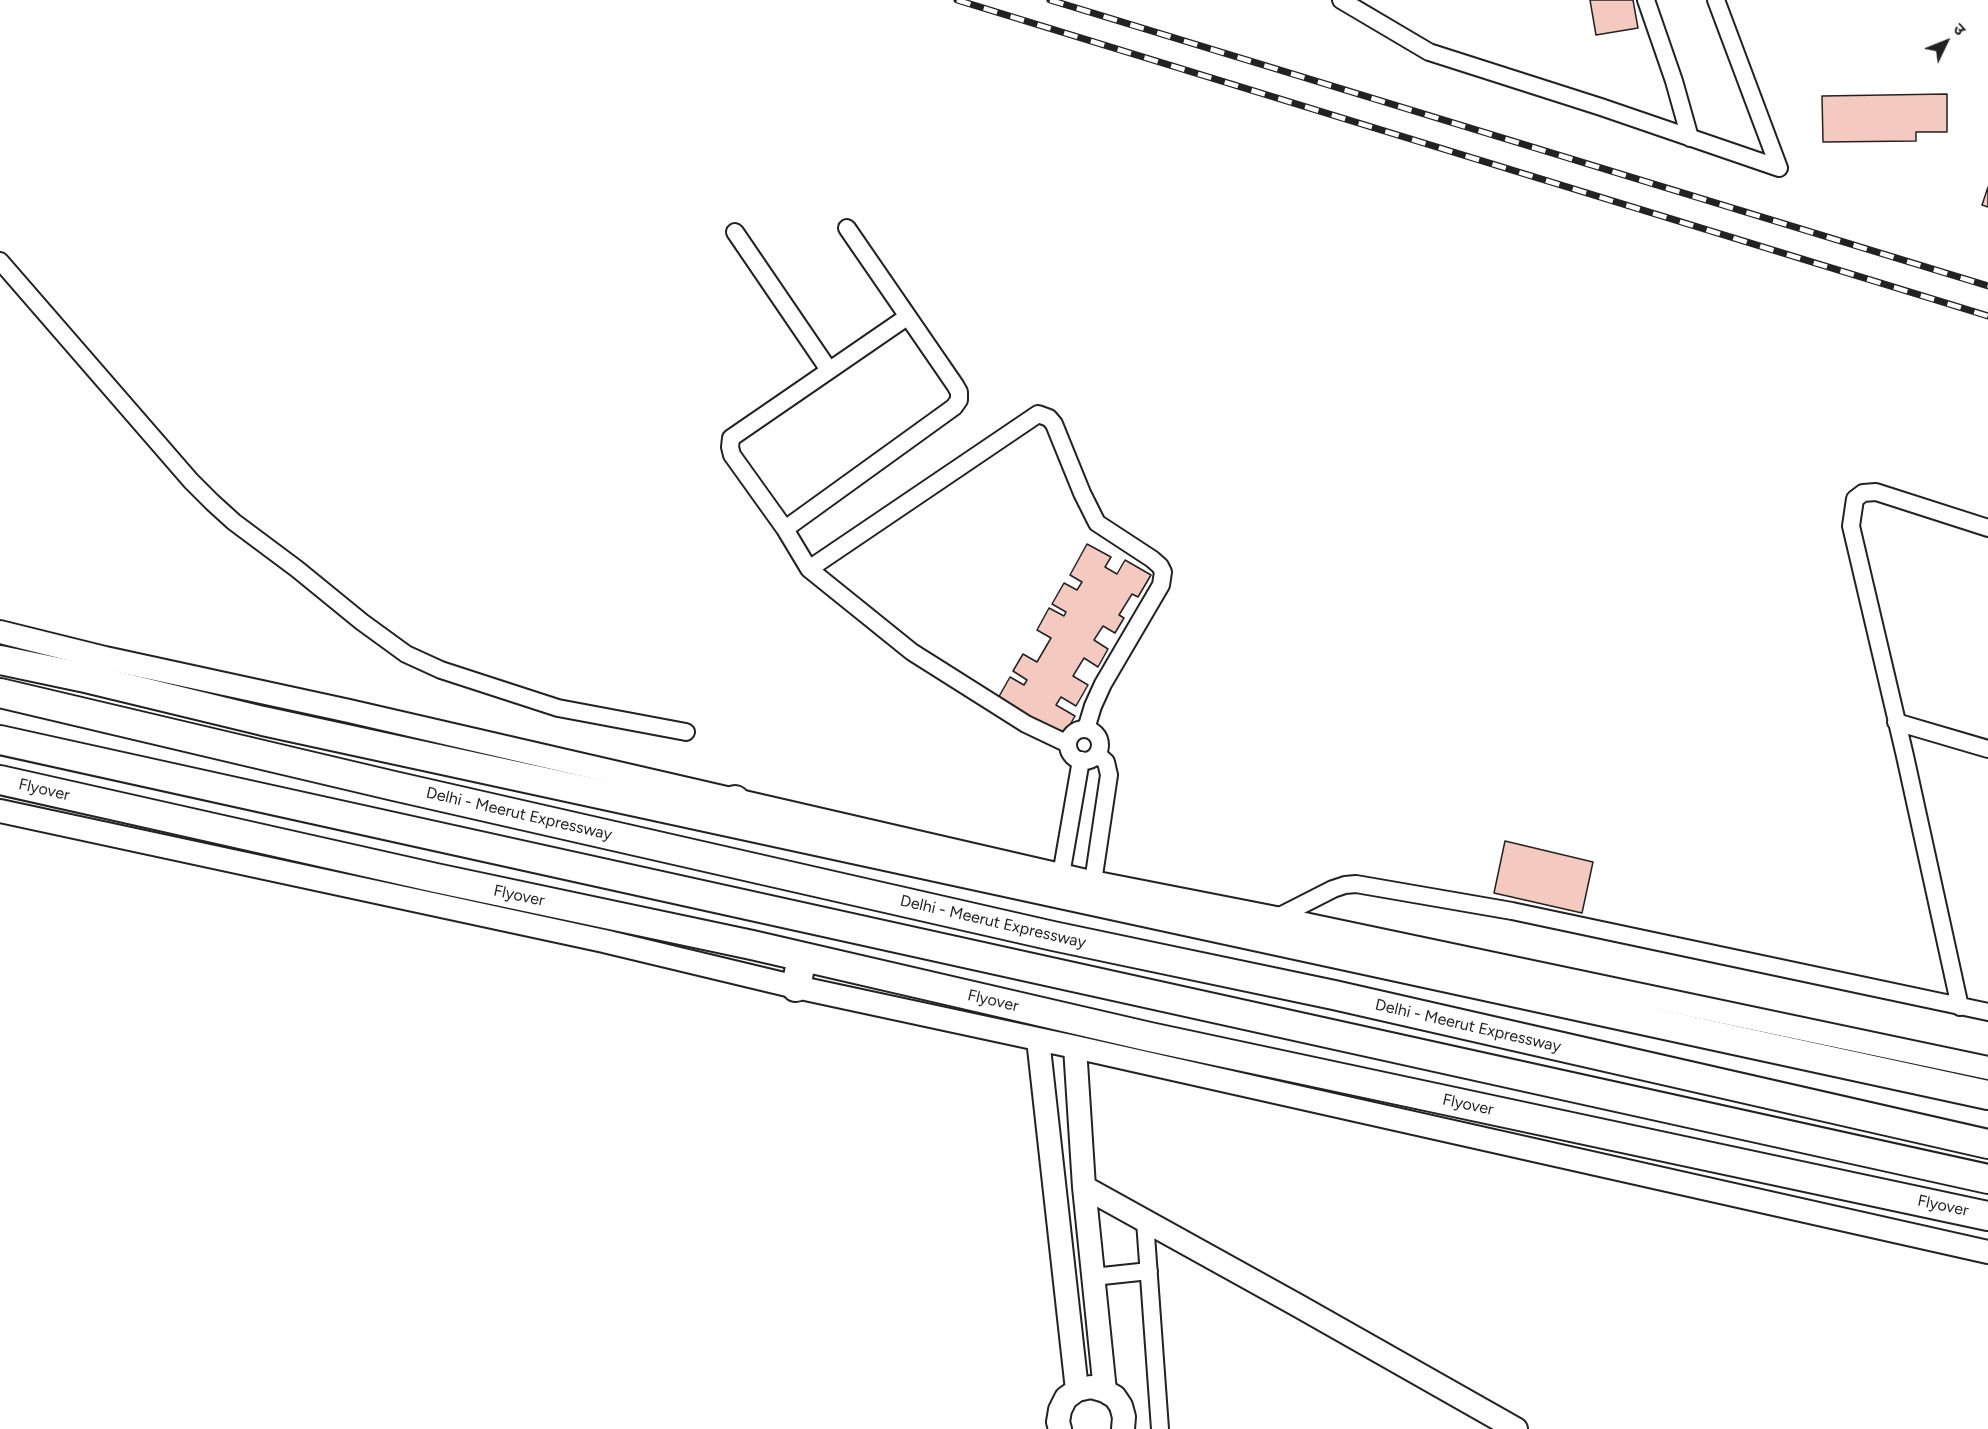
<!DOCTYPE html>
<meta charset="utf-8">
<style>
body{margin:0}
#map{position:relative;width:1988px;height:1429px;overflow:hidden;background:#fff;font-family:Figtree,"Noto Sans Devanagari",sans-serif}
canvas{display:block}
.north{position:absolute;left:1916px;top:12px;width:60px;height:60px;-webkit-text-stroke:4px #fff;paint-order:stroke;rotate:47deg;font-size:16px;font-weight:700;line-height:24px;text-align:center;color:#222}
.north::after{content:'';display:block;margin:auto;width:21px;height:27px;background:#222;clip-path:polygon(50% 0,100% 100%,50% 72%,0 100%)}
</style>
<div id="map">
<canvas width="1988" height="1429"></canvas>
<div class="north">उ</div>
</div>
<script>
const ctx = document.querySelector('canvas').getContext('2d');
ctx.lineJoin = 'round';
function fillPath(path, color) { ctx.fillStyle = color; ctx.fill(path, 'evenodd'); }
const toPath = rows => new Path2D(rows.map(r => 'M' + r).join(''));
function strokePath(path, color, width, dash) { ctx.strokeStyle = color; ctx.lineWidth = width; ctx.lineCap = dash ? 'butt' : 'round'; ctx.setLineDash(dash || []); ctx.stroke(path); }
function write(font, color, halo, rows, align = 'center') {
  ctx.font = font + ' Figtree,sans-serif'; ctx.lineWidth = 4.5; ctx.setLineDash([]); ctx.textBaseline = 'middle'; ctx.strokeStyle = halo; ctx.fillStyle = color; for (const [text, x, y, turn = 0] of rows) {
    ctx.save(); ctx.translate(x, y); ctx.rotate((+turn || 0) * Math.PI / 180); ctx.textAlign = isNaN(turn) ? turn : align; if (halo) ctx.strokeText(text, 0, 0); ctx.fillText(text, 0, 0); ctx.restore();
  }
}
const building = toPath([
 [1590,0,1633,0,1638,28,1596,35,1590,0],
 [1947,94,1947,132,1916,132,1916,141,1823,142,1822,96,1947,94],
 [1988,187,1988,207,1982,205,1988,187],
 [1087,544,1111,557,1105,567,1117,574,1125,560,1151,575,1138,597,1132,594,1119,615,1124,618,1115,633,1103,626,1094,640,1108,649,1098,667,1084,658,1073,676,1088,685,1076,706,1061,697,1056,705,1075,716,1063,737,997,700,1010,677,1024,685,1027,680,1013,671,1023,654,1037,662,1051,638,1037,630,1049,608,1064,616,1066,612,1052,604,1064,583,1077,590,1082,582,1070,575,1087,544],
 [1505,841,1593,862,1582,913,1494,893,1505,841]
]);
const street = toPath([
 [1341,0,1429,52,1601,107,1779,168],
 [1646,0,1674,81,1690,138],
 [1716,0,1779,168],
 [735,232,829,370],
 [0,261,191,481,212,502,234,522,297,569,362,622,406,654,441,670,558,708,686,732],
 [785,529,954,407,959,400,959,392,955,385,847,228],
 [809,569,785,529,732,455,730,447,731,438,907,317],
 [1896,722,1988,749],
 '1068 745a16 16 0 1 1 32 0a16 16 0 1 1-32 0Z',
 [1068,744,1026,724,912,652,809,569,1038,414,1049,418,1054,424,1082,493,1097,523,1152,559,1160,566,1163,572,1161,585,1103,684,1093,706,1086,729],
 [1061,875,1081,760],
 [1093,882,1109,775,1106,762,1097,754],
 [1276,918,1333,889,1345,885,1356,884,1512,911,1988,1012],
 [1960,1007,1905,756,1851,526,1855,499,1863,493,1876,492,1988,528],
 [1145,1221,1160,1429],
 [1093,1277,1149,1271]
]);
const secondary = toPath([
 [0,632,105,658,349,711,1082,880,1276,918,1988,1068],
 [0,811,604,941,796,987,1075,1047,1988,1252],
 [1038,1039,1077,1390],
 [1075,1047,1084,1187,1105,1391],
 [1084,1187,1297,1305,1516,1429],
 [1060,1429,1058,1422,1060,1410,1066,1398,1077,1390,1091,1387,1105,1391,1115,1397,1121,1406,1124,1417,1123,1429]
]);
const highway = toPath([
 [0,660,81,677,263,721,1988,1095],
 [0,693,394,786,1053,936,1334,995,1988,1144],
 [0,740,1988,1179],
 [0,780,436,878,752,945,1150,1037,1988,1216],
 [706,816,735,800],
 [796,987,802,957]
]);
const rail = toPath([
 [957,0,1988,316],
 [1050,0,1988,286]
]);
const streetNames = [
 ["Flyover",44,790,13],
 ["Delhi - Meerut Expressway",519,814,13],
 ["Flyover",519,896,12],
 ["Delhi - Meerut Expressway",993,922,13],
 ["Flyover",993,1001,13],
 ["Delhi - Meerut Expressway",1468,1026,13],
 ["Flyover",1468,1105,12],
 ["Flyover",1943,1206,12]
];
fillPath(building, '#f3c9c0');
strokePath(building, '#222', 1.5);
strokePath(street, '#222', 20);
strokePath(secondary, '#222', 26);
strokePath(highway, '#222', 32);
strokePath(street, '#fff', 16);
strokePath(secondary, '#fff', 22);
strokePath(highway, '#fff', 28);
strokePath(rail, '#222', 7);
strokePath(rail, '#fff', 4.5, [14]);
write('16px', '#222', '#fff', streetNames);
</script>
